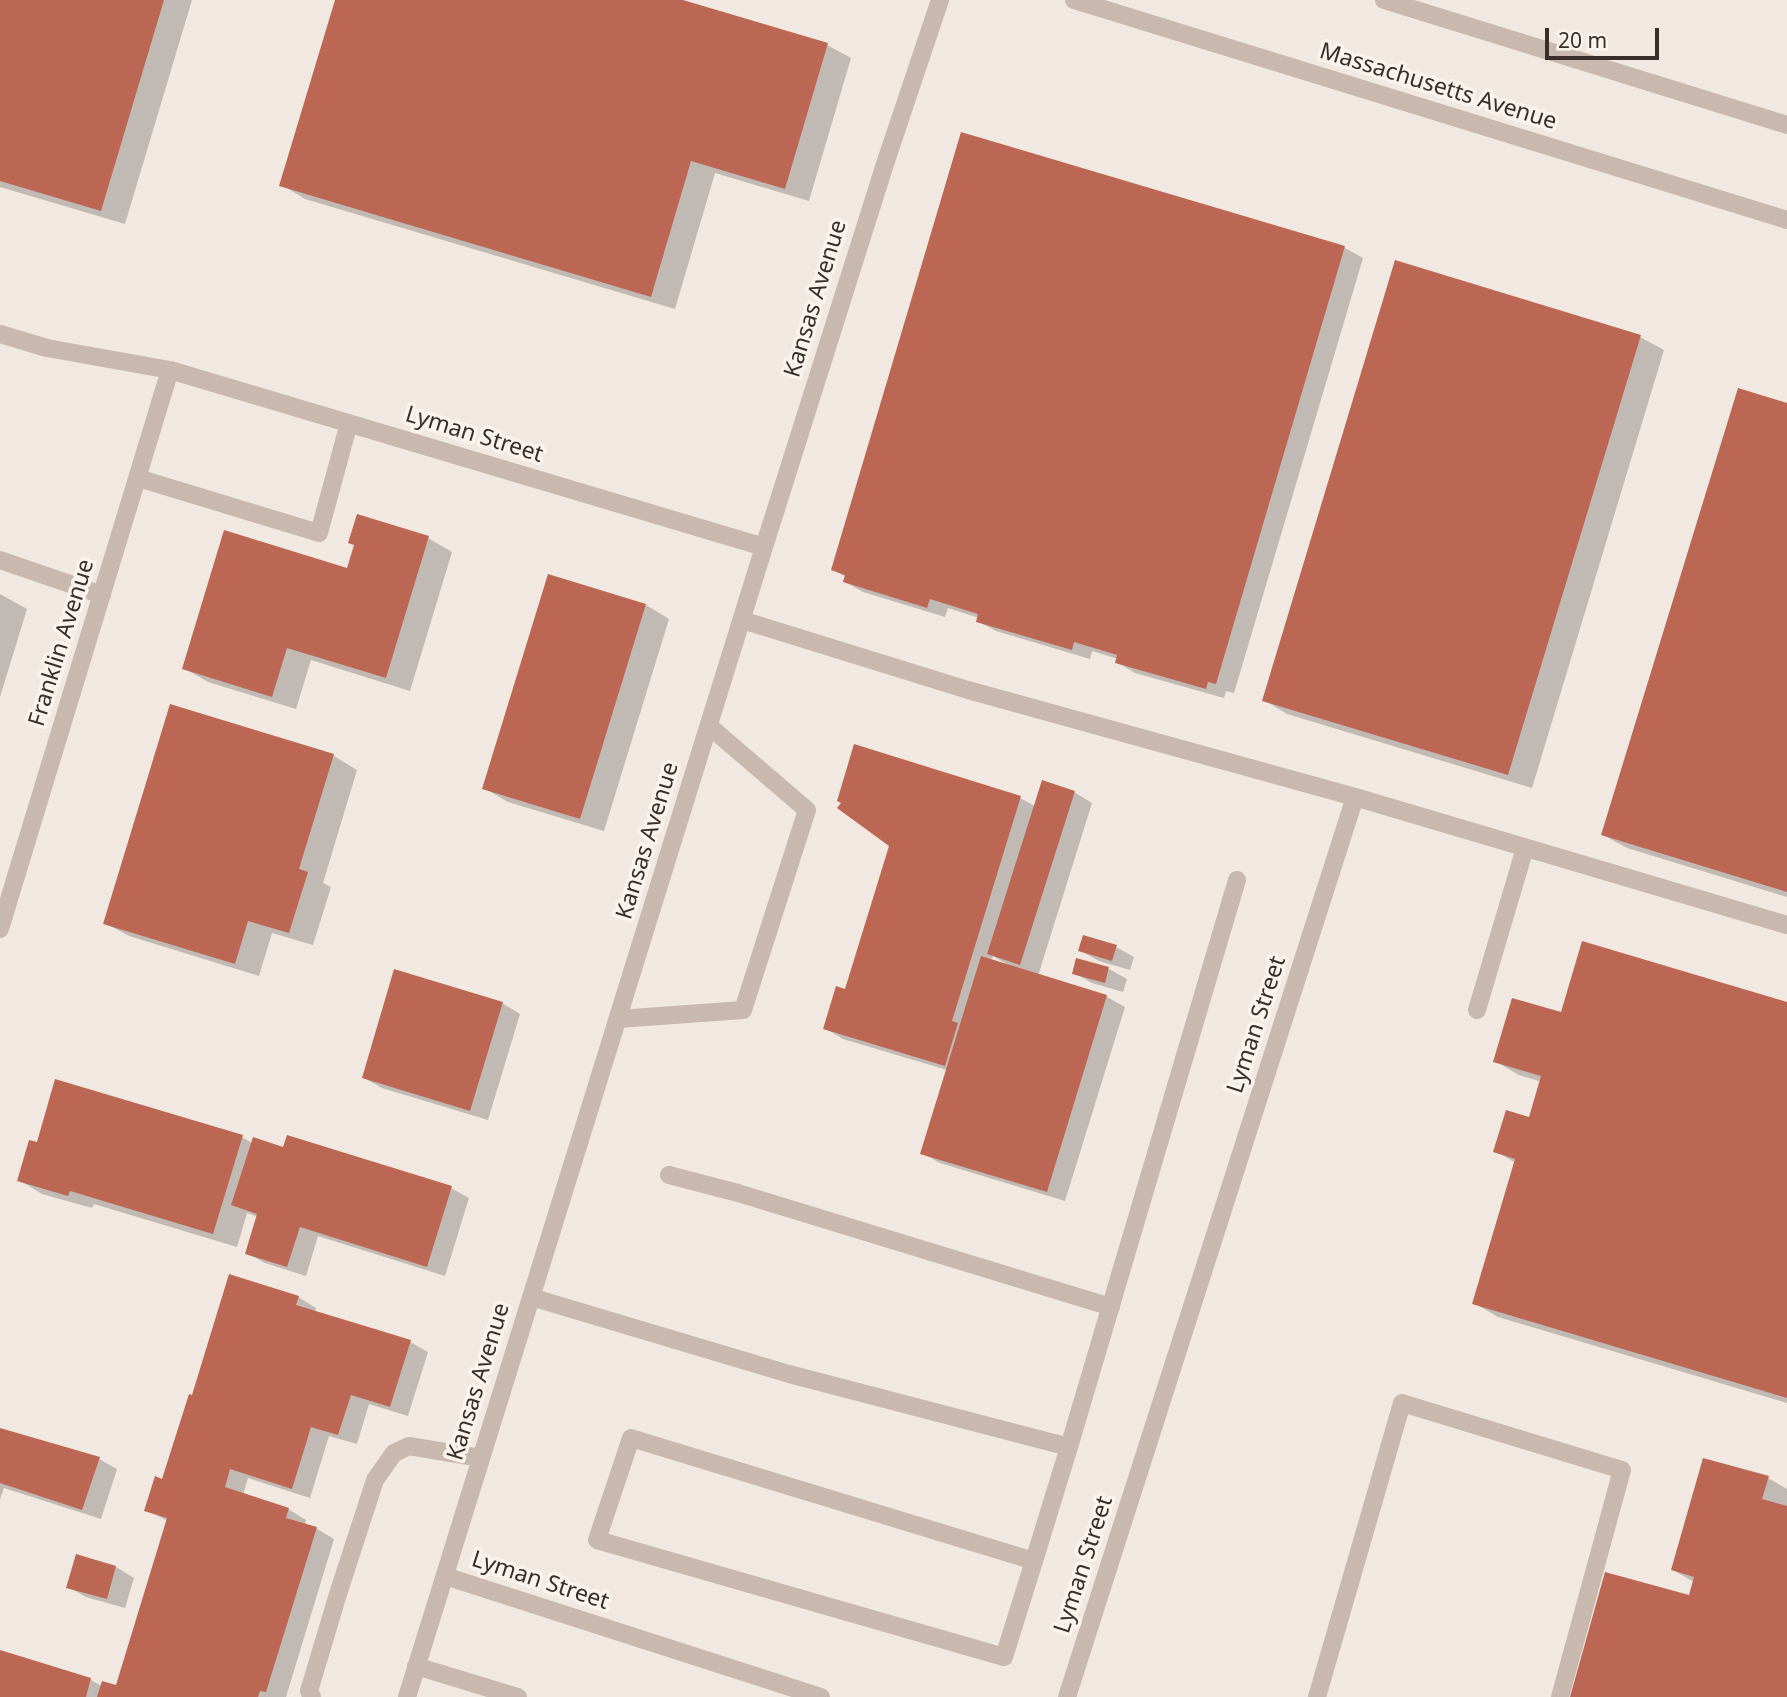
<!DOCTYPE html>
<style>
body{margin:0}
#map{position:relative;width:1787px;height:1697px;overflow:hidden;background:#f1e8e1;font-family:"Noto Sans",sans-serif}
canvas{display:block}
.scale{position:absolute;left:1545px;top:28px;width:114px;height:32px;box-sizing:border-box;border:4px solid #382e2b;border-top:0;padding-left:9px;font-size:21px;line-height:24px;white-space:nowrap;color:#382e2b;-webkit-text-stroke:5px #f9f3ed;paint-order:stroke}
</style>
<div id="map">
<canvas width="1787" height="1697"></canvas>
<div class="scale">20 m</div>
</div>
<script>
const ctx = document.querySelector('canvas').getContext('2d');
ctx.lineJoin = 'round';
function fillPath(path, color) { ctx.fillStyle = color; ctx.fill(path, 'evenodd'); }
const toPath = rows => new Path2D(rows.map(r => 'M' + r).join(''));
function strokePath(path, color, width, dash) { ctx.strokeStyle = color; ctx.lineWidth = width; ctx.lineCap = dash ? 'butt' : 'round'; ctx.setLineDash(dash || []); ctx.stroke(path); }
function write(font, color, halo, rows, align = 'center') {
  ctx.font = font + ' "Noto Sans",sans-serif'; ctx.lineWidth = 7; ctx.setLineDash([]); ctx.textBaseline = 'middle'; ctx.strokeStyle = halo; ctx.fillStyle = color; for (const [text, x, y, turn = 0] of rows) {
    ctx.save(); ctx.translate(x, y); ctx.rotate((+turn || 0) * Math.PI / 180); ctx.textAlign = isNaN(turn) ? turn : align; if (halo) ctx.strokeText(text, 0, 0); ctx.fillText(text, 0, 0); ctx.restore();
  }
}
const shadow = toPath([
 [0,0,192,0,125,224,0,187],
 [337,0,677,0,827,45,851,58,809,201,715,173,675,309,305,199,282,185],
 [962,135,1345,248,1363,258,1234,693,1226,691,1224,698,1135,673,1117,662,1118,659,1092,651,1090,659,996,631,978,621,979,618,948,608,945,617,863,592,845,582,846,577,833,570],
 [1640,337,1664,350,1532,788,1287,714,1264,700],
 [1787,405,1787,897,1627,848,1603,835],
 [428,538,452,552,410,691,311,660,296,709,208,682,184,668,348,570,356,546],
 [0,594,27,609,0,697],
 [646,605,669,619,604,831,508,802,484,788],
 [171,706,334,756,357,770,323,883,331,887,313,945,272,933,259,976,129,936,105,923],
 [1074,792,1092,803,1038,976,1107,997,1125,1007,1065,1201,940,1163,922,1153,947,1070,843,1039,825,1028,846,991,1020,798,1035,806],
 [993,956,1010,966,991,961],
 [1085,937,1116,947,1134,957,1130,970,1099,961,1081,951],
 [1078,960,1109,969,1127,979,1123,992,1092,983,1074,973],
 [502,1003,520,1014,488,1120,382,1088,364,1078],
 [1787,1004,1787,1403,1498,1317,1474,1303,1516,1163,1495,1151,1530,1120,1542,1082,1519,1075,1495,1061,1562,1015],
 [242,1137,252,1143,451,1188,469,1198,445,1276,318,1236,306,1276,265,1263,247,1253,258,1217,247,1213,237,1247,94,1204,92,1208,42,1194,19,1180,38,1144],
 [298,1297,316,1308,315,1312,410,1342,428,1352,408,1416,369,1404,357,1444,329,1436,310,1498,248,1478,243,1495,288,1509,306,1520,305,1525,317,1529,334,1539,286,1697,0,1697,0,1652,91,1680,102,1686,117,1688,168,1521,146,1510,163,1481,193,1397],
 [0,1430,99,1459,117,1469,101,1519,4,1488,0,1499],
 [1768,1478,1787,1489,1787,1697,1572,1697,1690,1597,1694,1582,1673,1570],
 [77,1556,116,1567,134,1578,125,1608,86,1597,68,1587]
]);
const building = toPath([
 [0,0,164,0,101,211,0,181],
 [335,0,683,0,828,43,785,189,691,161,651,297,279,186],
 [961,132,1345,246,1216,684,1208,682,1206,689,1115,663,1117,655,1074,642,1072,650,976,622,978,614,930,599,927,608,843,582,845,575,831,570],
 [1395,260,1641,335,1508,775,1262,701],
 [1738,388,1787,403,1787,892,1601,835],
 [357,514,429,536,386,678,287,648,272,697,182,669,224,530,347,568,354,545,348,543],
 [548,574,646,604,580,819,482,789],
 [170,704,334,754,299,869,308,872,289,933,248,921,235,964,103,924],
 [854,744,1021,796,952,1021,958,1023,945,1066,823,1029,836,986,845,989,889,846,837,808,841,803,837,801],
 [1042,780,1075,791,1020,965,987,954],
 [1083,935,1117,945,1112,961,1078,951],
 [1582,941,1787,1002,1787,1398,1472,1304,1515,1159,1493,1152,1506,1110,1529,1117,1541,1076,1493,1062,1512,998,1561,1012],
 [981,956,1107,995,1047,1192,920,1154],
 [1076,958,1109,967,1105,983,1072,974],
 [394,969,503,1002,470,1111,362,1078],
 [55,1079,243,1135,213,1234,70,1191,68,1196,17,1181,29,1140,37,1142],
 [287,1135,452,1186,427,1267,300,1227,287,1267,245,1254,257,1214,231,1205,253,1137,283,1147],
 [229,1274,299,1296,296,1305,411,1340,390,1407,351,1395,338,1435,311,1427,292,1489,230,1469,225,1487,289,1508,286,1518,317,1527,266,1692,260,1691,258,1697,97,1697,102,1681,116,1685,167,1518,144,1511,155,1476,162,1479,189,1394,192,1395],
 [0,1428,100,1457,82,1510,0,1483],
 [1703,1458,1769,1476,1762,1499,1787,1506,1787,1697,1570,1697,1605,1572,1689,1595,1694,1577,1671,1570],
 [76,1554,116,1566,107,1599,66,1588],
 [0,1650,91,1678,86,1697,0,1697]
]);
const minor = toPath([
 [1074,0,1787,220],
 [1384,0,1787,125],
 [0,334,47,348,170,370,764,547],
 [138,478,319,533,349,423],
 [0,560,102,595],
 [742,620,968,690,1355,797],
 [0,929,170,370],
 [1477,1010,1525,848],
 [618,1019,743,1010,807,810,709,726],
 [669,1175,738,1193,1111,1307],
 [531,1297,789,1374,1069,1447,1034,1561,1004,1657,597,1540,631,1438,1034,1561],
 [1069,1447,1237,880],
 [445,1576,821,1697],
 [416,1666,518,1697],
 [312,1697,309,1691,338,1594,375,1480,394,1453,409,1446,481,1458],
 [407,1697,764,547,885,164,940,0],
 [1067,1697,1355,797,1787,925],
 [1317,1697,1402,1403,1622,1470,1560,1697]
]);
const streetNames = [
 ["Massachusetts Avenue",1438,87,17],
 ["Kansas Avenue",816,299,-73],
 ["Lyman Street",474,435,17],
 ["Franklin Avenue",62,643,-73],
 ["Kansas Avenue",648,841,-73],
 ["Lyman Street",1257,1025,-72],
 ["Kansas Avenue",479,1382,-73],
 ["Lyman Street",1084,1565,-72],
 ["Lyman Street",540,1581,18]
];
fillPath(shadow, '#0003');
fillPath(building, '#bc6754');
strokePath(minor, '#c9b8ad', 18);
write('23px', '#382e2b', '#f9f3ed', streetNames);
</script>
